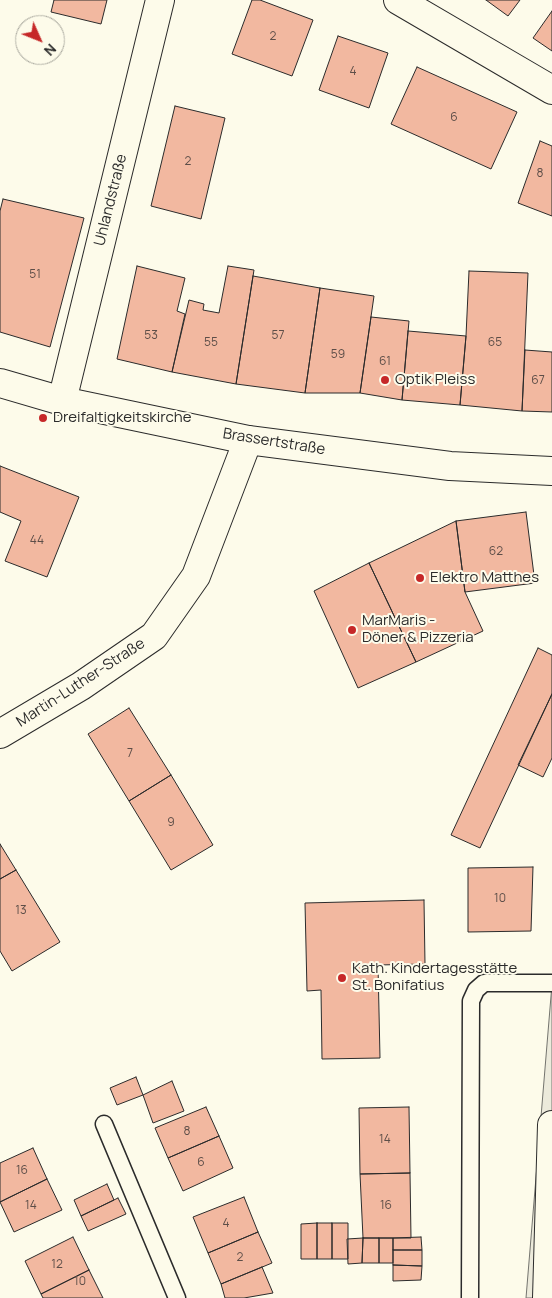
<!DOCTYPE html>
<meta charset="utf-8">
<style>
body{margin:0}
#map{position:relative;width:552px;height:1298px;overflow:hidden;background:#fdfbea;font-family:Manrope,sans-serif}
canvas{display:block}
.north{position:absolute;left:15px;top:15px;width:50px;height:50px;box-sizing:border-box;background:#fdfbea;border:1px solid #a9a89e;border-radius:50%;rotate:134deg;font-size:14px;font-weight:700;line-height:20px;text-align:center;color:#2b2b2b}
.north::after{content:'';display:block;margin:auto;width:18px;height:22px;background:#c62828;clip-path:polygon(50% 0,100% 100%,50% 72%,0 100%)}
</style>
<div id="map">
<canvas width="552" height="1298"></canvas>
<div class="north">N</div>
</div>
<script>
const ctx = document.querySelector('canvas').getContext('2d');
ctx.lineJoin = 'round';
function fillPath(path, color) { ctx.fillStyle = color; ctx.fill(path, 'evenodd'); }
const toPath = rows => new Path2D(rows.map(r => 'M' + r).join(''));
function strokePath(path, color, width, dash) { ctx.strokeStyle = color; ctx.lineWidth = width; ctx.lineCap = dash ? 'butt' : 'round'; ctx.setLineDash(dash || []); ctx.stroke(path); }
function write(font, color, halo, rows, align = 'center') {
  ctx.font = font + ' Manrope,sans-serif'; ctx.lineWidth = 4; ctx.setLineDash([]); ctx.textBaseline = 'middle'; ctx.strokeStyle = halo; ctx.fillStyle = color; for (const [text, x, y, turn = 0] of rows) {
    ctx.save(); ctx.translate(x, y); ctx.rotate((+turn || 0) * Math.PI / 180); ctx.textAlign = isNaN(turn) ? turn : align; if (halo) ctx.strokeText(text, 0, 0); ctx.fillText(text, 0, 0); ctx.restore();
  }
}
const parking = toPath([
 [552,984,552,1298,526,1298,552,984]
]);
const building = toPath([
 [54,0,107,0,101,24,51,12,54,0],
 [252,0,260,0,313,20,292,76,232,54,252,0],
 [486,0,520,0,508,16,486,0],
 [552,11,552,51,533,38,552,11],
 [338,36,388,53,369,108,319,90,338,36],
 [417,67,517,112,491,169,391,124,417,67],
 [175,106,225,118,201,219,151,206,175,106],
 [540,141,552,146,552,216,518,203,540,141],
 [3,199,84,218,50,347,0,332,0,211,3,199],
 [137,266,185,278,177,311,185,314,172,372,117,359,137,266],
 [228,266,254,270,236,384,172,372,189,300,204,304,203,310,219,313,228,266],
 [469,271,528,273,522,411,460,405,466,336,469,271],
 [253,276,320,288,305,393,236,384,253,276],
 [320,288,374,296,360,393,305,393,320,288],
 [371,317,409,321,402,400,360,393,371,317],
 [408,331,466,336,460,405,402,400,408,331],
 [525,350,552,352,552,412,522,411,525,350],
 [0,466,79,497,47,577,5,561,21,521,0,512,0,466],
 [526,512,535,583,465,592,456,521,526,512],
 [456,521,465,592,483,631,416,662,369,563,456,521],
 [369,563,416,662,358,688,314,591,369,563],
 [538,648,552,655,552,694,480,848,451,835,538,648],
 [552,694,552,758,543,777,518,765,552,694],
 [129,708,171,775,129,801,88,734,129,708],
 [171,775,213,845,171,870,129,801,171,775],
 [0,844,16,870,0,879,0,844],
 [533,867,531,931,468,932,468,868,533,867],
 [16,870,60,942,12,971,0,951,0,879,16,870],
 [424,900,425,964,378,965,380,1058,322,1059,321,990,307,991,305,903,424,900],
 [136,1077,143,1095,117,1105,110,1088,136,1077],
 [172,1081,184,1111,153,1123,143,1095,172,1081],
 [206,1107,219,1136,168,1158,155,1128,206,1107],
 [409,1107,410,1173,360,1174,359,1108,409,1107],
 [219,1136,233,1168,183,1191,168,1158,219,1136],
 [33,1148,47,1179,0,1202,0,1163,33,1148],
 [410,1173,411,1238,363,1238,360,1174,410,1173],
 [47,1179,62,1210,14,1232,0,1202,47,1179],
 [107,1184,114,1200,81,1216,74,1200,107,1184],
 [244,1197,258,1232,208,1253,193,1217,244,1197],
 [118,1198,126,1214,88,1231,81,1216,118,1198],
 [317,1223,332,1223,332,1259,317,1259,317,1223],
 [317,1223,317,1259,301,1259,301,1224,317,1223],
 [332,1223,348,1223,348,1259,332,1259,332,1223],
 [258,1232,272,1263,221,1284,208,1253,258,1232],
 [73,1237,89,1270,41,1294,25,1261,73,1237],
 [421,1237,422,1250,393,1250,393,1238,421,1237],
 [363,1238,379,1238,379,1263,362,1263,363,1238],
 [363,1238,362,1263,348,1264,347,1239,363,1238],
 [379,1238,393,1238,393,1263,379,1263,379,1238],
 [393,1250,422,1250,422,1266,393,1265,393,1250],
 [393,1265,422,1266,421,1280,393,1281,393,1265],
 [262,1267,273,1293,244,1298,225,1298,221,1284,262,1267],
 [89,1270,103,1298,43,1298,41,1294,89,1270]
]);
const service = toPath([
 [104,1124,177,1298],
 [470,1298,471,1001,476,990,484,983,552,983]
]);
const minor = toPath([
 [398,0,552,90],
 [62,401,160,0],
 [0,734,81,686,154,636,196,576,248,440],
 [547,1298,552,1125]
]);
const secondary = toPath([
 [0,383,62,401,248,440,450,466,552,471]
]);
const markers = [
 [385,380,5,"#c62828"],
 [43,418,5,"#c62828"],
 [420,578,5,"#c62828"],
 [352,630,5,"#c62828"],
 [342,978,5,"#c62828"]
];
const numberNames = [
 ["2",273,37],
 ["4",353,72],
 ["6",454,118],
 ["2",188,162],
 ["8",540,174],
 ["51",35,275],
 ["53",151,336],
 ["57",278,336],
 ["55",211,343],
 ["65",495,343],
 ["59",338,355],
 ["61",385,362],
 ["67",538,381],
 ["44",37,541],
 ["62",496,552],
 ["7",130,754],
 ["9",171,823],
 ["10",500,899],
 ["13",21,911],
 ["8",187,1132],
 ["14",385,1140],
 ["6",201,1163],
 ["16",22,1171],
 ["14",31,1206],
 ["16",386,1206],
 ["4",226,1224],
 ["2",240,1258],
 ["12",57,1265],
 ["10",80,1282]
];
const streetNames = [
 ["Uhlandstraße",111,200,-76],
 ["Brassertstraße",274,442,9],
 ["Martin-Luther-Straße",81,683,-33]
];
const poiNames = [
 ["Optik Pleiss",395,380],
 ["Dreifaltigkeitskirche",53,418],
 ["Elektro Matthes",430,578],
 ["MarMaris -",362,621],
 ["Döner & Pizzeria",362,638],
 ["Kath. Kindertagesstätte",352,969],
 ["St. Bonifatius",352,986]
];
fillPath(parking, '#eceadb');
strokePath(parking, '#74746e', 1);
fillPath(building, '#f2b8a0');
strokePath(building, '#2b2b2b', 1);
strokePath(service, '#2b2b2b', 19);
strokePath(minor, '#2b2b2b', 30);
strokePath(secondary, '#2b2b2b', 30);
strokePath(service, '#fdfbea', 16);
strokePath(minor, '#fdfbea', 28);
strokePath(secondary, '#fdfbea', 28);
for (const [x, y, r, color] of markers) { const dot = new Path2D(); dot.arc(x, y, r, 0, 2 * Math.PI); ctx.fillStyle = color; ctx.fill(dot); strokePath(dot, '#fdfbea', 2); }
write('12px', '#5d4e48', null, numberNames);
write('15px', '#2b2b2b', '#fdfbea', streetNames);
write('15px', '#2b2b2b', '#fdfbea', poiNames, 'left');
</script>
